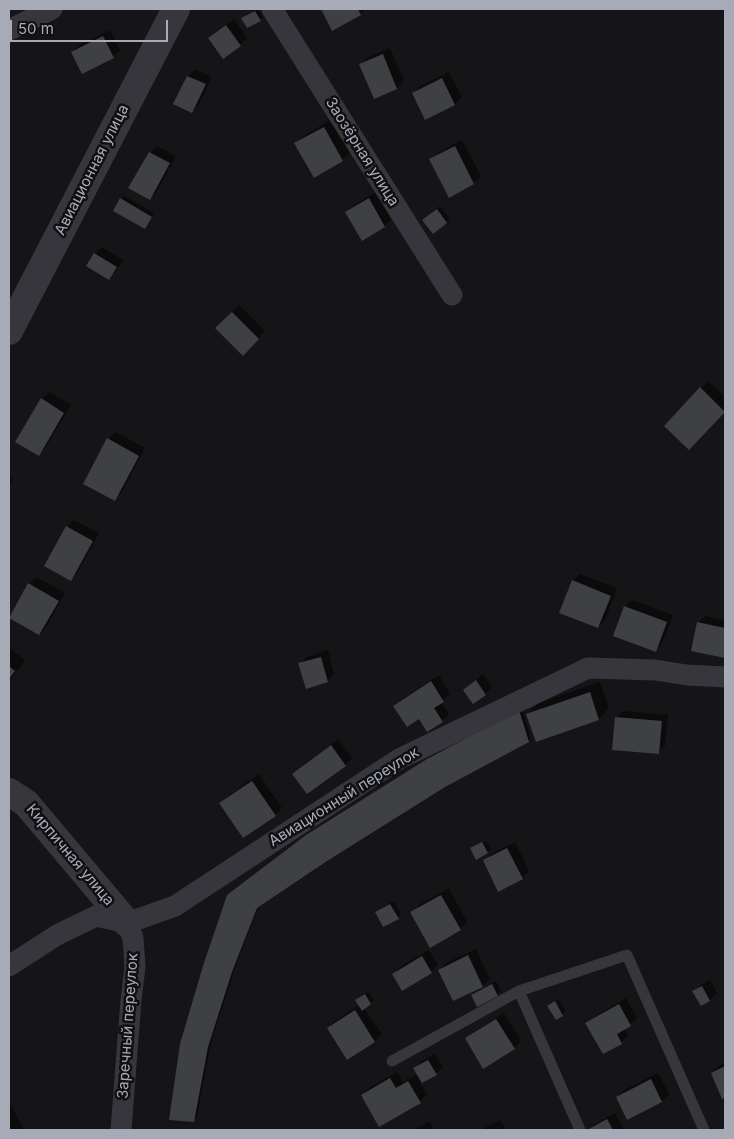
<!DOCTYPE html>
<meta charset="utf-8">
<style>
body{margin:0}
#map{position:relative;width:734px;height:1139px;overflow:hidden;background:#151517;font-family:Inter,sans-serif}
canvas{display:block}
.frame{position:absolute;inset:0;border:10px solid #a6abb7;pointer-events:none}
.scale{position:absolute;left:10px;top:20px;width:158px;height:22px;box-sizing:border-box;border:2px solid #a6abb7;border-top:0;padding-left:6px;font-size:15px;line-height:18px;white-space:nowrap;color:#a6abb7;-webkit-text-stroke:4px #101012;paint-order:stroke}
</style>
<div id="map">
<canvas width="734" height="1139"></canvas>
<div class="frame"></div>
<div class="scale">50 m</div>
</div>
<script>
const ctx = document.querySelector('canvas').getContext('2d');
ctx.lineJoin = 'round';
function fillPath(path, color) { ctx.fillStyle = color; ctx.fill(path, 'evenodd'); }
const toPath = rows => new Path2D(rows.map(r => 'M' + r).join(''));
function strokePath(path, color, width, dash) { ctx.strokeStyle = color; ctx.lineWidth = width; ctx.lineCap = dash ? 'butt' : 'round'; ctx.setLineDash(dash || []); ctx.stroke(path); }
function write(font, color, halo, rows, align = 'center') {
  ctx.font = font + ' Inter,sans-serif'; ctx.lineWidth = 5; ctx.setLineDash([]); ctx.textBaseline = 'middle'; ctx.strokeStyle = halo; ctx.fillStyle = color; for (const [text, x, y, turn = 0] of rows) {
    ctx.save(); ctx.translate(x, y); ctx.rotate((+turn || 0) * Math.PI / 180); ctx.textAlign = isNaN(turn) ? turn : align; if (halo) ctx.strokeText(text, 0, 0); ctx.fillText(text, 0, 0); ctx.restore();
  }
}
const shadow = toPath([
 [259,9,263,17,260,20,243,18,246,15],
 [322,9,366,9,360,14,333,29],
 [234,19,247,38,240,45,210,38,217,31],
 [110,30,120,50,113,57,72,52,79,45],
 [390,48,404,81,397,88,361,64,368,57],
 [195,69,212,77,199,104,192,111,175,103,188,76],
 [449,72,462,97,455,104,426,118,414,93,421,86],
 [331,120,350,153,342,160,296,143,303,136],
 [462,140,481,176,474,183,431,160,438,153],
 [157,146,176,156,157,191,150,198,150,153],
 [376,192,391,219,384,226,347,212,354,205],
 [124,196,154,213,145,227,121,199],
 [440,206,450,219,433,232,427,217],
 [102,247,123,260,116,271,109,278,95,254],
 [239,305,265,331,243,354,217,328],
 [708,381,725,397,725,410,689,448,666,426],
 [49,392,71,405,45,448,38,455,42,399],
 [115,432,145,448,122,492,115,499,108,439],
 [9,477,13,479,9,487],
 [74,520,99,533,78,572,71,579,46,566,67,527],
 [580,574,617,588,605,620,598,627,573,581],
 [36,577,65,593,46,627,39,634,29,584],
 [632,600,673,615,662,644,655,651,625,607],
 [705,616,725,620,725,657,693,650,698,623],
 [9,648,25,660,9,682],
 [328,650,334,674,327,681,299,664,307,657],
 [483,674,492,687,485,694,465,690,472,683],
 [439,675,450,694,441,702,449,714,442,721,419,718,395,706,402,699],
 [600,682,609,708,599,719,537,740,528,714,538,703],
 [522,708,531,738,528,741,445,786,326,859,259,905,235,968,211,1042,197,1117,194,1120,232,892,311,832,432,756],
 [623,711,668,715,665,746,658,753,616,718],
 [338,739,352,758,345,765,307,793,294,774,301,767],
 [259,774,282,808,275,815,221,803,228,796],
 [486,841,491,849,487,852,474,848],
 [515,842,529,871,522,878,484,861,491,854],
 [449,888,467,922,460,929,412,912,419,905],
 [394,901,401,914,398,918,377,912,380,909],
 [476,949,490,979,483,986,453,1000,439,970,446,963],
 [429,950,438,965,431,972,393,974,400,967],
 [710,980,717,993,710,1000,701,1005,694,992,701,985],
 [496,981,501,991,497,995,478,1005,473,995,476,992],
 [368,992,374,1000,364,1008,382,1034,375,1041,348,1058,328,1028,335,1021,360,1005,360,997],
 [626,998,637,1018,630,1025,624,1028,628,1035,621,1043,587,1024,594,1017],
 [558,999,566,1011,556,1018,549,1006],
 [504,1013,521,1041,514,1048,467,1039,474,1032],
 [435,1054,443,1067,436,1074,415,1068,422,1061],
 [725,1063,725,1097,723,1098,712,1073,719,1066],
 [397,1072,403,1082,416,1075,427,1095,420,1102,362,1095,369,1088],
 [658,1073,669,1094,662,1101,628,1118,617,1097,624,1090],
 [9,1101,24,1130,9,1130],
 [615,1113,624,1130,589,1130,595,1124],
 [500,1120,506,1130,481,1130],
 [429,1121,434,1130,414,1130]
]);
const building = toPath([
 [321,9,358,9,361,15,332,31],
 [255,11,261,21,247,28,241,18],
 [226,25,241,46,223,59,208,38],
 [103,36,114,58,82,74,71,52],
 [383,54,397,89,374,99,359,64],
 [187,76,206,84,192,113,173,104],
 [442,78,455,105,425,120,412,93],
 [324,127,343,161,314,178,294,143],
 [455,146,474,184,449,198,429,159],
 [149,152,170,163,150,200,128,188],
 [120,198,152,217,145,229,113,211],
 [369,198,385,227,362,241,345,212],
 [437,209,447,223,433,234,422,220],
 [94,253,117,267,109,280,86,266],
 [232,312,259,339,243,356,215,328],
 [700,387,725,412,689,450,664,426],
 [41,398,64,413,39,456,15,442],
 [107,438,139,456,115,501,83,484],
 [66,526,93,541,71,581,44,566],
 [572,580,611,596,598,628,559,613],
 [28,583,59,601,39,635,9,618],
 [624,606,667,622,656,652,613,636],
 [697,622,725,628,725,658,691,651],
 [321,657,328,682,306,689,298,663],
 [9,666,15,671,9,679],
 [476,680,486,695,473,704,463,690],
 [431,681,444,702,434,708,443,722,427,732,419,719,407,727,393,706],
 [590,692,599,720,536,742,526,714],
 [519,710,529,742,445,787,327,861,257,908,232,972,208,1047,194,1122,169,1120,180,1044,203,966,227,895,306,835,427,759],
 [615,717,662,721,659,754,612,750],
 [331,745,346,766,307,794,292,774],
 [252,781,276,816,243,838,219,803],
 [482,842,488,853,476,860,470,848],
 [507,848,523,879,498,892,483,860],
 [441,895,461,930,430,948,410,912],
 [390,904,399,919,383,927,375,912],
 [468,955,483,987,453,1001,438,970],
 [422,956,432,973,402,991,392,974],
 [492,984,498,996,477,1007,471,995],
 [702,986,710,1001,701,1006,692,991],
 [365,994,371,1004,362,1011,355,1000],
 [555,1001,563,1016,556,1020,547,1006],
 [619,1004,631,1026,617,1034,622,1044,603,1054,585,1023],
 [355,1010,375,1042,347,1060,327,1028],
 [496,1019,515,1049,483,1069,465,1038],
 [428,1060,437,1075,422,1083,413,1068],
 [725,1066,725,1098,722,1099,711,1073],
 [390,1078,396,1088,408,1081,421,1103,379,1127,361,1095],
 [651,1079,662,1102,627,1120,616,1097],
 [607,1119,613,1130,587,1130]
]);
const service = toPath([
 [519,991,580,1130],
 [392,1061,519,991,627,955,704,1130]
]);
const minor = toPath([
 [272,9,452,295],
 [9,30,52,9],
 [9,966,57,935,96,916,127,923,175,906,399,759,588,668,655,670,687,675,725,677],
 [121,1130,131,1000,135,967,133,938,127,923]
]);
const tertiary = toPath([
 [9,331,176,9],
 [9,792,26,803,127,923]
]);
const streetNames = [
 ["Заозёрная улица",362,152,58],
 ["Авиационная улица",92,170,-63],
 ["Авиационный переулок",344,797,-32],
 ["Кирпичная улица",70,855,50],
 ["Заречный переулок",128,1026,-86]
];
fillPath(shadow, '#0007');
fillPath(building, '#3f4044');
strokePath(service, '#36363c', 11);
strokePath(minor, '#36363c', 21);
strokePath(tertiary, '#36363c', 28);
write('15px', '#a6abb7', '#101012', streetNames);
</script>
